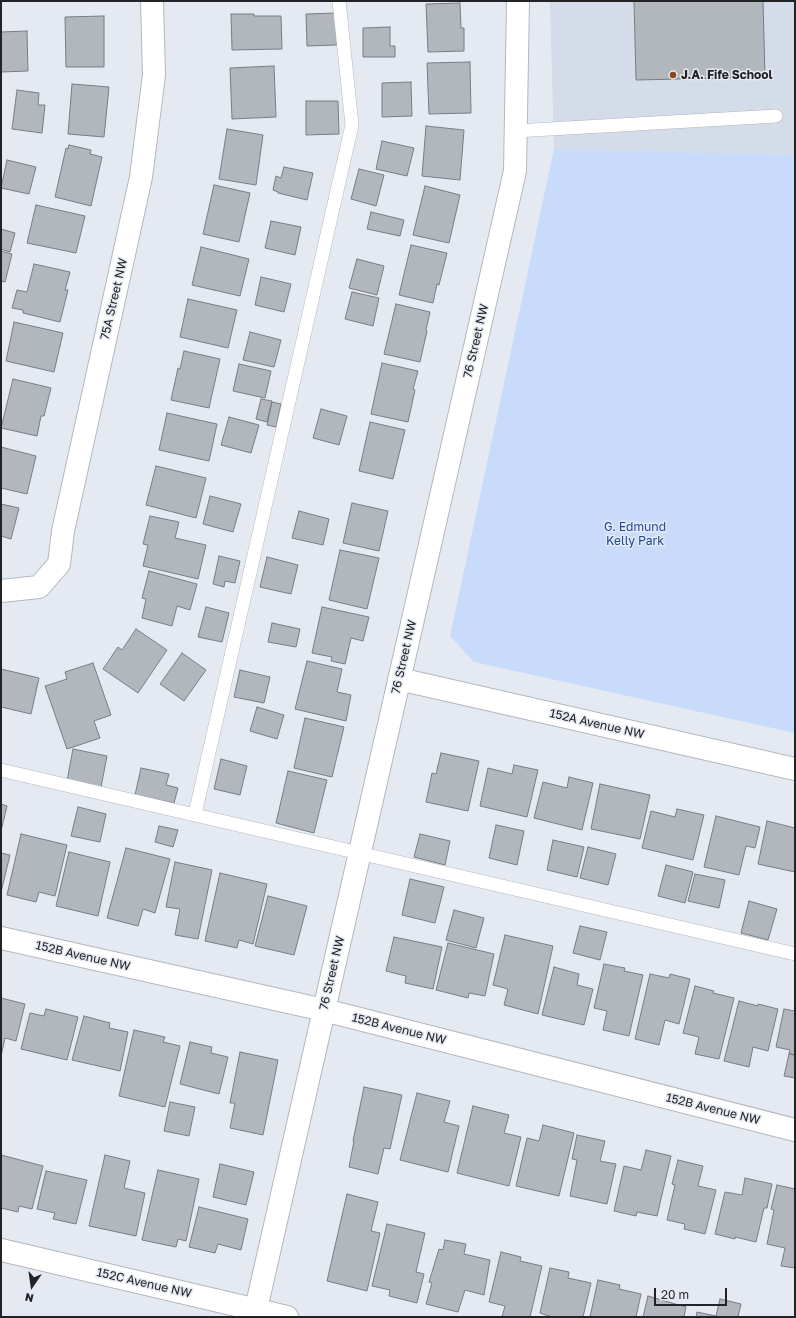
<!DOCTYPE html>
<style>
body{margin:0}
#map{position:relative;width:796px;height:1318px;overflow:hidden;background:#e5e9f1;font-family:"Golos Text",sans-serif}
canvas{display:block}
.frame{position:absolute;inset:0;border:2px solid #222326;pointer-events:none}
.north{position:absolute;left:12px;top:1266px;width:40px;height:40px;-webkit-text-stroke:3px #e5e9f1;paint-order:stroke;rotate:193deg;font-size:11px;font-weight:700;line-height:16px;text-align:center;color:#222326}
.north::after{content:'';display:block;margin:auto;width:14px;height:18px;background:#222326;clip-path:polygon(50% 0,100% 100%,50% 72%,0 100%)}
.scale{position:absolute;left:654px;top:1288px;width:73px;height:18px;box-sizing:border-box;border:2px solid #222326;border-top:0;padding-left:5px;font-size:12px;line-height:14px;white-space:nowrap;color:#222326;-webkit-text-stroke:3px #e5e9f1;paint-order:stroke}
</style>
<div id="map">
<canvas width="796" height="1318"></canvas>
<div class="frame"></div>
<div class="north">N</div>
<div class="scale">20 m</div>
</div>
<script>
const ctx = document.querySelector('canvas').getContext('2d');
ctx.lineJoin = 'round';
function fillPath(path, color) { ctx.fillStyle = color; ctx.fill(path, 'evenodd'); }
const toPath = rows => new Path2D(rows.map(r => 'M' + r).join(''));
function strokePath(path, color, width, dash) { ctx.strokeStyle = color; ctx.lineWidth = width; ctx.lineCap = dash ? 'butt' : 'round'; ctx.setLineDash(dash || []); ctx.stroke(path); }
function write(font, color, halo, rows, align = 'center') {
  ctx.font = font + ' "Golos Text",sans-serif'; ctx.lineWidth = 3; ctx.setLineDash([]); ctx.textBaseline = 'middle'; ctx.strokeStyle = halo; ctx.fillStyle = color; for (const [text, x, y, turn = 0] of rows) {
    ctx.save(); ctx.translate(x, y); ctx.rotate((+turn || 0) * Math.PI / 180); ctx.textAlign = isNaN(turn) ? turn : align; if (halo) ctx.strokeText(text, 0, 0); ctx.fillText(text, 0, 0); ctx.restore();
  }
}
const built = toPath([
 [550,1,795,1,795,155,554,149]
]);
const green = toPath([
 [554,149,795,155,795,733,474,662,450,636]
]);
const building = toPath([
 [634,1,763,1,765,77,636,80,634,1],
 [460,3,461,28,464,28,464,51,428,52,426,4,460,3],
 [336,13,337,45,307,46,306,14,336,13],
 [231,14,254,14,254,16,281,16,282,49,232,50,231,14],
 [104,16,104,67,66,67,65,17,104,16],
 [390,27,390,46,395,46,395,57,363,57,363,28,390,27],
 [27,31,28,71,1,72,1,32,27,31],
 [470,62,471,113,429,114,427,63,470,62],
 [274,66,276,117,232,119,230,68,274,66],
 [411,82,412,116,382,117,382,83,411,82],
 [72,84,109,87,104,137,68,134,72,84],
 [17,90,39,93,38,105,45,105,42,133,12,129,17,90],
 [306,101,338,101,339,134,306,135,306,101],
 [426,126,464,130,460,180,422,176,426,126],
 [227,129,263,135,256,185,219,179,227,129],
 [382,141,414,148,407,176,376,169,382,141],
 [69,145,91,150,90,154,102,157,91,206,55,197,66,148,68,149,69,145],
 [7,160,36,167,29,194,1,188,7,160],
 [284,167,313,173,307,200,278,193,278,192,273,190,276,176,281,178,284,167],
 [359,169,384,175,376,206,351,199,359,169],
 [214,185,250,193,239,242,203,234,214,185],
 [425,186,460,195,449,243,413,235,425,186],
 [36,205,85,216,76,253,27,243,36,205],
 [371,212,404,220,400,236,367,229,371,212],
 [271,221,301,227,295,255,265,248,271,221],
 [1,229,15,233,10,252,1,249,1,229],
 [411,245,447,253,439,285,437,284,433,303,399,295,411,245],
 [201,247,249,259,240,296,192,285,201,247],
 [1,251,12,254,5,282,1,281,1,251],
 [357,259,384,266,377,295,349,288,357,259],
 [34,264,70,272,65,290,68,290,60,322,23,313,23,310,12,308,17,290,27,292,34,264],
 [261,277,291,284,284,312,255,305,261,277],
 [352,292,379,298,373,326,345,319,352,292],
 [188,299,237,310,228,348,180,337,188,299],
 [396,304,430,312,426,330,427,331,420,362,384,354,396,304],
 [14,322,63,333,54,372,6,361,14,322],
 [250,332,281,340,274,367,243,360,250,332],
 [184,351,220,359,209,408,171,400,178,368,180,369,184,351],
 [382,363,418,371,413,389,415,390,408,422,371,414,382,363],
 [239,364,271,371,265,398,233,391,239,364],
 [13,379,51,388,44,416,41,416,37,436,1,428,13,379],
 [261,399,272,401,267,422,256,419,261,399],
 [272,402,281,404,276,427,267,425,272,402],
 [321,409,347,416,339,445,313,438,321,409],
 [167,413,217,424,209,461,159,450,167,413],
 [229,417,259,425,251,453,221,445,229,417],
 [370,422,405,430,393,479,359,471,370,422],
 [1,447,36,456,27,494,1,488,1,447],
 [156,466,206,478,196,518,146,505,156,466],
 [210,496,241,504,233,532,203,524,210,496],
 [352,503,388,511,379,551,343,543,352,503],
 [1,504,19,508,11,539,1,536,1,504],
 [299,511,329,519,323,545,292,538,299,511],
 [150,516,179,522,175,538,206,545,198,579,143,566,148,545,143,544,150,516],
 [340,550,379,558,367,609,329,600,340,550],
 [219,556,240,561,235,583,225,581,224,587,213,584,219,556],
 [267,557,298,565,291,594,260,587,267,557],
 [149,571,197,584,190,610,177,606,172,626,142,618,146,599,142,598,149,571],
 [206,607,229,613,222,642,198,637,206,607],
 [322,607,369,617,363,641,351,638,345,664,331,661,332,657,312,653,322,607],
 [272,623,300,629,296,647,268,642,272,623],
 [136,629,167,650,138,693,103,669,118,647,122,650,136,629],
 [182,653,206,670,184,701,160,684,182,653],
 [307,661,342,669,337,692,351,695,346,721,295,709,307,661],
 [93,663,111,715,94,721,100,738,67,749,45,686,67,679,65,672,93,663],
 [1,669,39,678,31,714,1,707,1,669],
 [240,670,270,677,264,703,234,697,240,670],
 [257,707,284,715,277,739,250,731,257,707],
 [305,718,344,727,332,777,294,768,305,718],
 [73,749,107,756,101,787,67,781,73,749],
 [441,753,479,761,468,811,426,802,432,773,436,774,441,753],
 [221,759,247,766,240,795,214,789,221,759],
 [514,765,538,770,527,817,480,806,488,768,512,774,514,765],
 [141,768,169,774,166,785,178,788,174,803,135,795,141,768],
 [288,771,327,780,314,833,276,823,288,771],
 [569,777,593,783,582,830,534,818,543,782,567,788,569,777],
 [600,784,650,795,640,839,591,829,600,784],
 [1,804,7,806,1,831,1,804],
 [78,807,106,814,100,842,71,836,78,807],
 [677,809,704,815,693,860,642,848,651,811,675,817,677,809],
 [716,816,760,827,755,848,746,846,739,875,704,867,716,816],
 [767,821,795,828,795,872,758,864,767,821],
 [496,825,524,831,517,865,489,858,496,825],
 [159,826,178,830,173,847,155,842,159,826],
 [21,834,67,845,55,896,39,892,36,902,7,895,21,834],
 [420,834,450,841,445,865,414,857,420,834],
 [553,840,584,847,577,877,547,870,553,840],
 [588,847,616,854,608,885,580,878,588,847],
 [126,848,170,859,155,913,143,909,138,926,107,918,126,848],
 [69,852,110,862,98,916,56,906,69,852],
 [1,853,10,855,1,892,1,853],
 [175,862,212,870,198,939,175,935,180,909,166,907,175,862],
 [666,865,693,872,685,903,658,896,666,865],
 [220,873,267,884,253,944,239,940,237,948,205,941,220,873],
 [695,874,725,880,719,908,688,901,695,874],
 [410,879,444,887,435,923,402,915,410,879],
 [268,896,307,906,294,955,255,946,268,896],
 [749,901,777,909,768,940,741,933,749,901],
 [454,910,484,918,476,948,446,940,454,910],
 [580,926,607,932,600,960,573,953,580,926],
 [505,935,553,946,538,1014,504,1005,508,989,493,985,505,935],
 [394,937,442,947,433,989,405,983,406,976,386,971,394,937],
 [448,943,494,954,485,996,469,993,468,998,436,990,448,943],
 [604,964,625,968,624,971,643,975,629,1036,603,1030,607,1011,594,1008,604,964],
 [554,967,579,974,577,985,593,989,584,1025,542,1015,554,967],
 [650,974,669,978,670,974,690,979,679,1024,665,1020,659,1045,635,1039,650,974],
 [695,986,714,991,713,993,734,998,719,1059,695,1054,699,1037,683,1033,695,986],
 [1,998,25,1004,16,1041,5,1038,1,1056,1,998],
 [739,1001,758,1006,758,1004,778,1009,768,1051,753,1047,749,1067,724,1061,739,1001],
 [46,1009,78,1017,67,1060,21,1049,30,1013,44,1016,46,1009],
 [784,1009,795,1011,795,1055,789,1053,790,1050,776,1047,784,1009],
 [84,1016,110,1023,109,1028,128,1032,120,1071,72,1060,84,1016],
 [134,1030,165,1037,163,1042,180,1046,165,1107,119,1096,134,1030],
 [190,1042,212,1047,211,1053,228,1057,219,1094,180,1084,190,1042],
 [240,1052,278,1060,263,1135,230,1128,235,1103,230,1103,240,1052],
 [789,1054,795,1055,795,1078,784,1076,789,1054],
 [364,1087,402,1095,390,1149,384,1148,378,1174,349,1167,354,1141,353,1141,364,1087],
 [417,1093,450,1101,444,1122,459,1126,448,1172,400,1160,417,1093],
 [170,1102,195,1107,189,1136,164,1131,170,1102],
 [473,1106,509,1115,504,1133,521,1137,509,1186,457,1173,473,1106],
 [543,1125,574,1133,559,1196,516,1186,527,1138,539,1141,543,1125],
 [577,1135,605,1141,600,1161,616,1164,607,1204,570,1196,577,1160,572,1159,577,1135],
 [646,1150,671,1156,657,1216,637,1212,636,1216,614,1211,624,1166,641,1170,646,1150],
 [1,1155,43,1166,32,1209,19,1206,18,1212,1,1208,1,1155],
 [105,1155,130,1161,124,1188,145,1193,136,1236,89,1226,105,1155],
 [678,1160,703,1166,698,1186,716,1190,705,1234,684,1229,685,1224,667,1220,675,1185,672,1184,678,1160],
 [220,1164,254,1172,246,1205,213,1197,220,1164],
 [158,1170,199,1179,186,1241,178,1239,176,1247,142,1240,158,1170],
 [46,1171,87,1180,76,1224,53,1219,55,1213,37,1209,46,1171],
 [745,1178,772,1184,767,1208,764,1208,756,1242,735,1237,735,1239,715,1234,725,1192,742,1195,745,1178],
 [777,1185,795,1189,795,1268,781,1266,785,1248,767,1244,774,1210,771,1209,777,1185],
 [347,1194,378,1202,371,1231,380,1233,367,1291,327,1281,347,1194],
 [199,1207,248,1219,241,1250,218,1244,215,1253,189,1247,199,1207],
 [387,1224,425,1233,416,1272,424,1274,417,1303,389,1296,390,1290,372,1286,387,1224],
 [445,1240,466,1244,464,1254,490,1260,484,1295,465,1290,458,1312,426,1304,432,1283,429,1282,439,1249,443,1250,445,1240],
 [501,1252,521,1257,520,1261,542,1266,530,1317,502,1317,505,1306,489,1302,501,1252],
 [550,1268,569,1272,568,1278,591,1283,583,1317,552,1317,540,1313,550,1268],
 [598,1280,620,1285,619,1289,641,1294,636,1317,590,1317,598,1280],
 [648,1296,686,1307,684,1317,643,1317,648,1296],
 [720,1299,741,1304,738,1317,696,1317,697,1312,716,1316,720,1299]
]);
const lane = toPath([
 [515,131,776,116],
 [1,770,795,954],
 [195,814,352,125,339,1]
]);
const street = toPath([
 [1,591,39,587,59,564,63,531,141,177,154,75,152,1],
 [399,679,795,769],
 [1,938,324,1010,795,1130],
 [1,1250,287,1317],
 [256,1309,515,171,518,1]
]);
const markers = [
 [673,75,4,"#8c491a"]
];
const poiNames = [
 ["J.A. Fife School",681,75]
];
const streetNames = [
 ["75A Street NW",114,299,-77],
 ["76 Street NW",476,341,-77],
 ["76 Street NW",404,657,-77],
 ["152A Avenue NW",597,724,13],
 ["152B Avenue NW",83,956,13],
 ["76 Street NW",332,973,-77],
 ["152B Avenue NW",399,1029,14],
 ["152B Avenue NW",713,1109,14],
 ["152C Avenue NW",144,1283,13]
];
const parkNames = [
 ["G. Edmund",635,527],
 ["Kelly Park",635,541]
];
fillPath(built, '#d4dbe9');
fillPath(green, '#c9dbfb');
fillPath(building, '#b2b6bd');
strokePath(building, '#797d83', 1);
strokePath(lane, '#b3b7be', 14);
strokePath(street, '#b3b7be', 24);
strokePath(lane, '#fff', 13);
strokePath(street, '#fff', 22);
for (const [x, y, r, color] of markers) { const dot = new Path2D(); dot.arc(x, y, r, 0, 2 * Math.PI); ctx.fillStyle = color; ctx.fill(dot); strokePath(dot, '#e5e9f1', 1.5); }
write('bold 12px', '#222326', '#e5e9f1', poiNames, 'left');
write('12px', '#222326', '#e5e9f1', streetNames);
write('12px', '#17479f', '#e5e9f1', parkNames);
</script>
